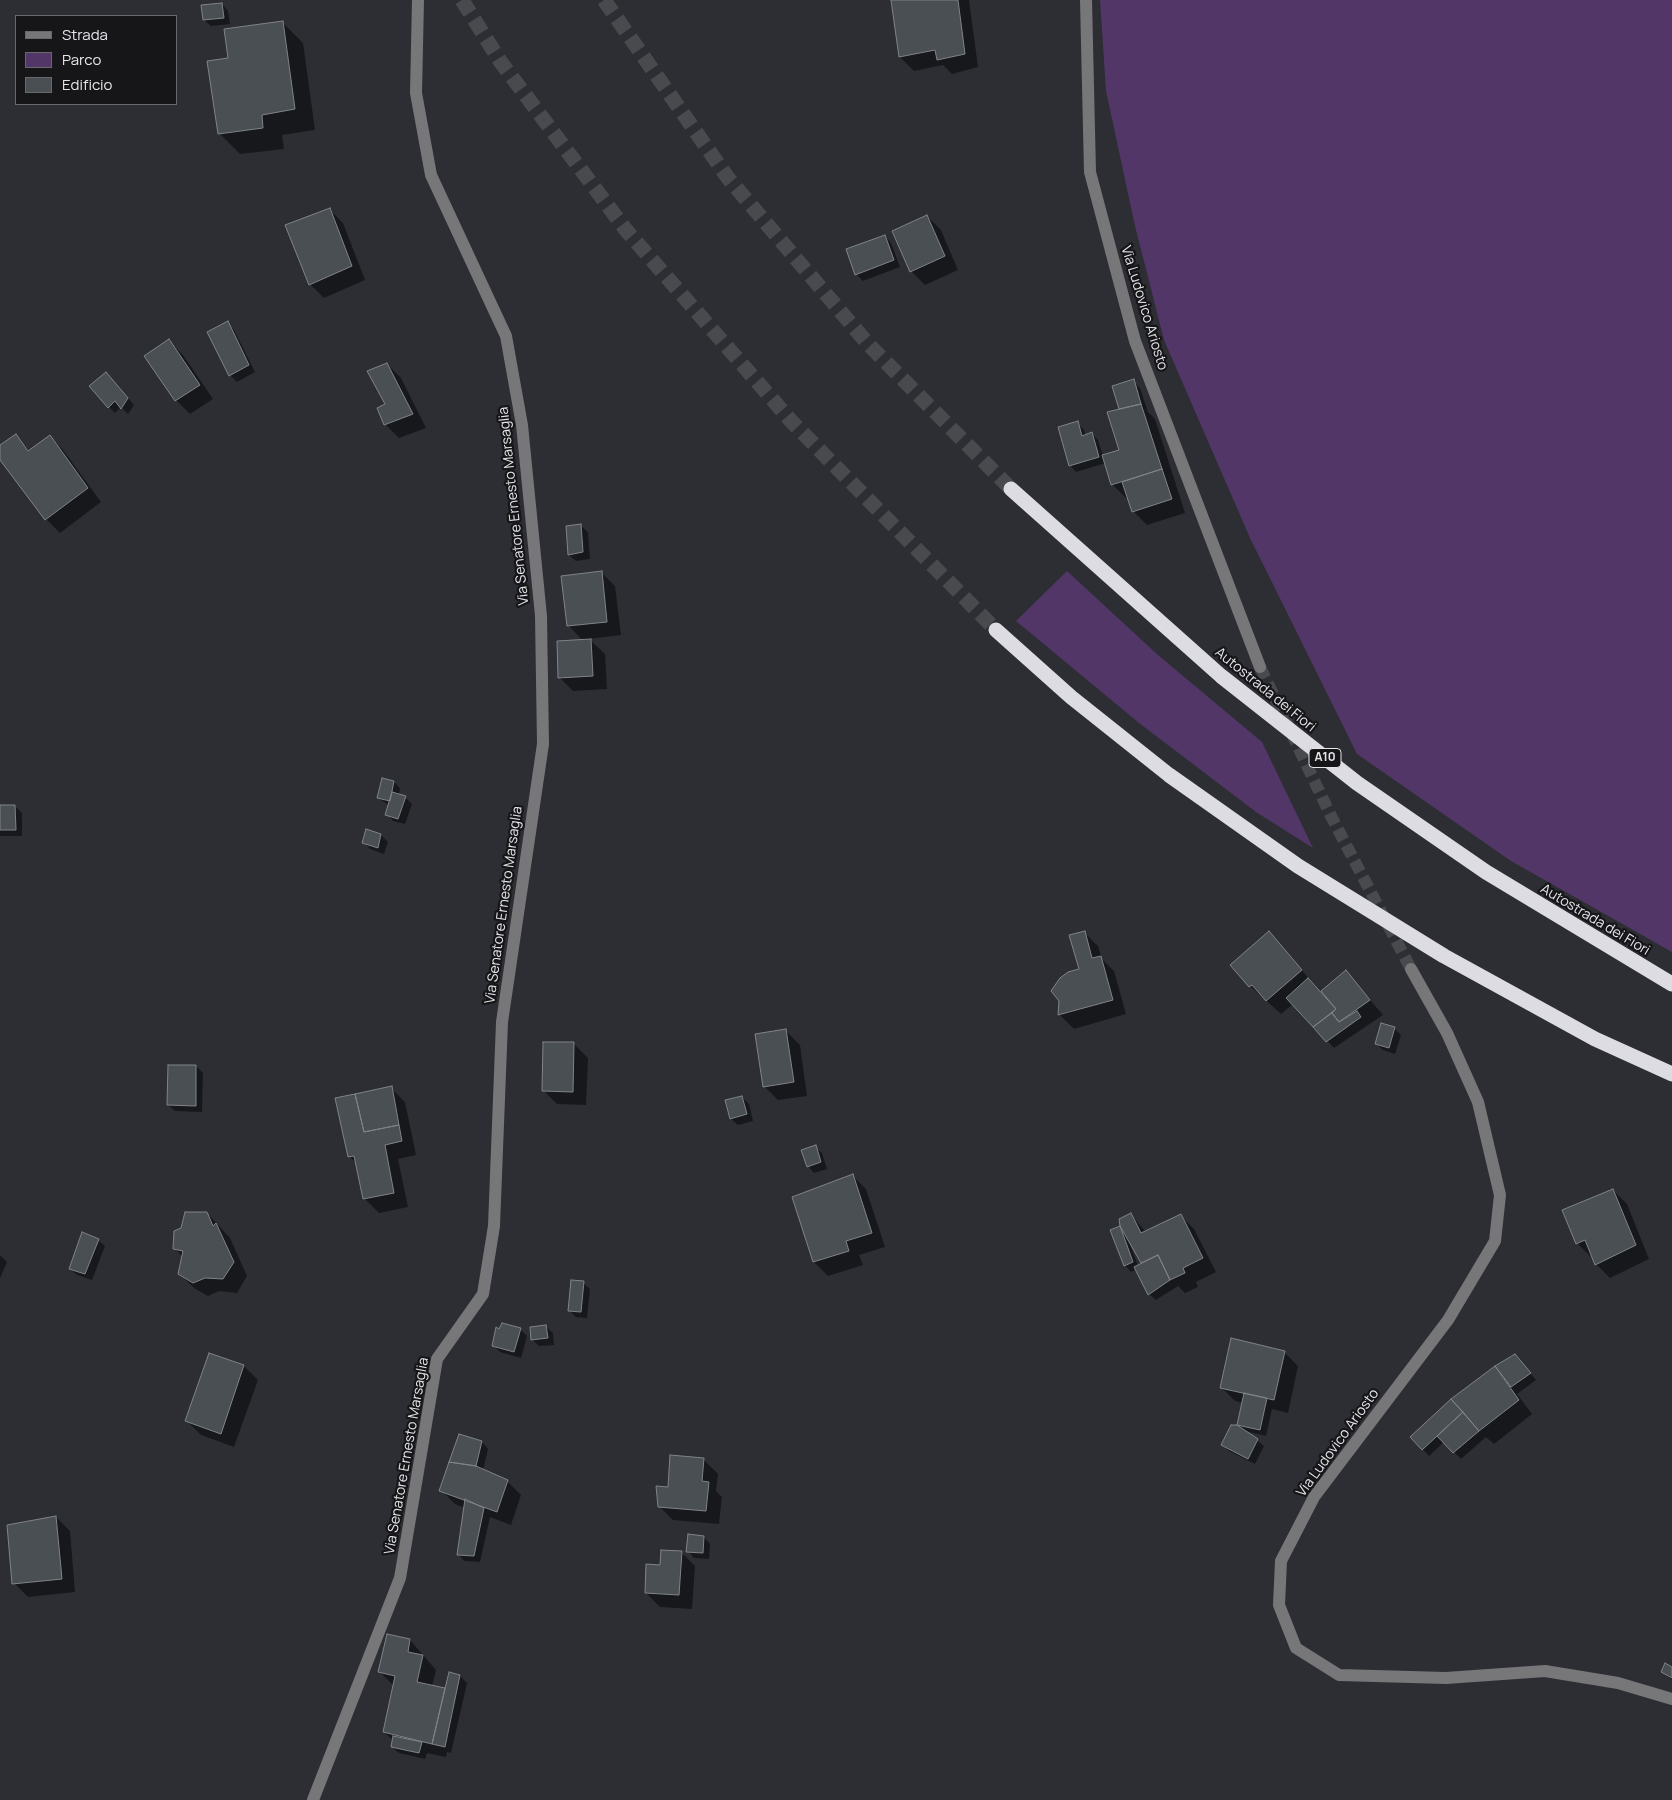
<!DOCTYPE html>
<style>
body{margin:0}
#map{position:relative;width:1672px;height:1800px;overflow:hidden;background:#2c2e33;font-family:Manrope,sans-serif}
canvas{display:block}
.legend{position:absolute;left:15px;top:15px;width:162px;height:90px;box-sizing:border-box;background:#161619;border:1px solid #69696d;margin:0;padding:6px 9px;list-style:none;font-size:15px;color:#e5e6ea}
.legend li{display:flex;align-items:center;gap:10px;height:25px}
.legend b{width:25px;border:1px solid #69696d}
</style>
<div id="map">
<canvas width="1672" height="1800"></canvas>
<ul class="legend">
<li><b style="height:6px;background:#77777a"></b>Strada</li>
<li><b style="height:14px;background:#523667"></b>Parco</li>
<li><b style="height:14px;background:#4a4f53"></b>Edificio</li>
</ul>
</div>
<script>
const ctx = document.querySelector('canvas').getContext('2d');
ctx.lineJoin = 'round';
function fillPath(path, color) { ctx.fillStyle = color; ctx.fill(path, 'evenodd'); }
const toPath = rows => new Path2D(rows.map(r => 'M' + r).join(''));
function strokePath(path, color, width, dash) { ctx.strokeStyle = color; ctx.lineWidth = width; ctx.lineCap = dash ? 'butt' : 'round'; ctx.setLineDash(dash || []); ctx.stroke(path); }
function write(font, color, halo, rows, align = 'center') {
  ctx.font = font + ' Manrope,sans-serif'; ctx.lineWidth = 4.5; ctx.setLineDash([]); ctx.textBaseline = 'middle'; ctx.strokeStyle = halo; ctx.fillStyle = color; for (const [text, x, y, turn = 0] of rows) {
    ctx.save(); ctx.translate(x, y); ctx.rotate((+turn || 0) * Math.PI / 180); ctx.textAlign = isNaN(turn) ? turn : align; if (halo) ctx.strokeText(text, 0, 0); ctx.fillText(text, 0, 0); ctx.restore();
  }
}
const green = toPath([
 [1100,0,1672,0,1672,952,1511,861,1357,754,1250,538,1164,340,1135,226,1106,91],
 [1067,571,1158,655,1262,742,1313,848,1256,812,1139,723,1016,621]
]);
const shadow = toPath([
 [893,0,969,0,978,67,952,74,943,65,914,71,900,57],
 [222,4,228,11,230,24,211,26,204,20],
 [282,22,303,43,315,130,282,135,284,149,240,154,219,133,230,59],
 [329,209,343,223,365,280,324,298,310,284],
 [927,216,941,230,958,270,925,285,911,271],
 [885,236,891,243,900,267,863,281,856,274],
 [228,323,234,330,255,372,237,382,230,375],
 [169,341,183,355,213,399,190,414,176,400,146,356],
 [387,364,401,378,426,428,399,438,385,424],
 [112,380,134,405,128,414,121,407,115,413,109,407],
 [1133,381,1140,388,1148,412,1155,419,1185,513,1147,525,1133,511,1128,498,1126,498,1112,484,1106,463,1076,472,1070,465,1077,423,1084,430,1086,436,1092,434,1098,440,1103,456,1121,451,1120,408],
 [15,436,30,451,50,436,63,450,101,502,60,533,46,519,0,457,0,447],
 [581,526,588,532,590,559,576,561,569,555],
 [601,572,615,586,621,635,589,639,605,654,607,689,573,691,559,677,583,641,568,625],
 [394,782,400,788,399,795,405,797,412,804,405,824,393,821,387,814,390,806,378,798],
 [0,806,15,806,22,813,22,836,0,836],
 [367,831,381,835,388,842,384,854,370,849,364,842],
 [1084,932,1098,946,1102,959,1114,971,1126,1014,1074,1029,1060,1015,1060,1001,1080,970],
 [1282,947,1331,1004,1346,972,1383,1015,1334,1048,1293,1004,1281,1014,1250,986],
 [1394,1028,1401,1035,1395,1054,1383,1050,1376,1044],
 [786,1031,800,1045,807,1096,778,1100,764,1086],
 [574,1044,588,1058,586,1105,557,1104,543,1090],
 [196,1066,203,1073,202,1112,175,1111,168,1105],
 [391,1088,405,1102,416,1155,398,1159,408,1207,379,1213,365,1199,358,1165,349,1156],
 [742,1097,749,1104,753,1121,738,1125,731,1119],
 [815,1147,822,1153,827,1169,814,1173,808,1166],
 [852,1175,866,1189,885,1247,859,1255,863,1265,828,1276,814,1262,793,1197],
 [1613,1190,1627,1204,1649,1259,1610,1278,1596,1264,1593,1256,1591,1257,1577,1243],
 [207,1213,230,1238,247,1276,237,1293,219,1291,208,1296,194,1288,180,1274,183,1257,175,1249,182,1229],
 [1131,1215,1146,1232,1180,1215,1194,1229,1216,1272,1196,1282,1198,1287,1185,1293,1178,1286,1156,1300,1149,1294,1137,1269,1131,1272,1125,1265,1112,1230,1121,1227],
 [1131,1243,1143,1263,1138,1266,1130,1244],
 [98,1240,105,1246,92,1280,77,1275,70,1269],
 [0,1255,7,1262,0,1278],
 [583,1283,590,1289,587,1318,576,1317,569,1310],
 [546,1327,553,1333,554,1345,539,1346,532,1339],
 [520,1329,527,1336,521,1358,500,1352,493,1345],
 [1284,1352,1298,1366,1288,1413,1272,1409,1266,1436,1245,1431,1264,1446,1255,1464,1229,1451,1222,1445,1238,1426,1243,1403,1235,1401,1221,1387],
 [1515,1355,1536,1380,1517,1394,1532,1414,1494,1444,1486,1437,1461,1459,1444,1442,1429,1456,1412,1437,1496,1367],
 [244,1366,258,1380,234,1447,201,1435,187,1421],
 [482,1442,488,1449,483,1470,507,1481,521,1495,511,1525,490,1517,480,1562,464,1561,458,1554,465,1508,455,1504,441,1490],
 [704,1460,718,1474,716,1491,722,1497,719,1524,673,1520,659,1506,669,1489],
 [56,1517,70,1531,75,1592,28,1597,14,1583],
 [704,1537,710,1544,709,1559,694,1558,688,1551],
 [681,1552,695,1566,692,1609,660,1607,646,1593,661,1566],
 [410,1640,436,1670,432,1686,446,1689,449,1673,460,1676,467,1683,451,1753,447,1752,446,1757,427,1753,425,1759,399,1753,392,1747,394,1741,384,1732,394,1686,379,1671],
 [1672,1668,1672,1680,1662,1672]
]);
const building = toPath([
 [891,0,958,0,965,54,937,60,935,50,899,57,891,0],
 [222,3,224,18,203,20,201,5,222,3],
 [283,21,295,109,262,115,263,128,218,134,207,61,228,58,224,29,283,21],
 [330,208,352,266,309,285,285,225,330,208],
 [927,215,945,256,910,272,892,231,927,215],
 [885,235,894,260,855,275,846,249,885,235],
 [228,321,249,365,229,376,207,332,228,321],
 [169,339,200,385,175,401,144,356,169,339],
 [387,363,413,414,384,425,377,408,385,404,367,371,387,363],
 [106,372,128,398,121,409,115,401,108,408,89,386,106,372],
 [1134,379,1141,404,1119,409,1112,386,1134,379],
 [1141,404,1162,469,1111,485,1102,455,1119,450,1107,412,1141,404],
 [1078,421,1082,436,1092,432,1099,457,1069,466,1058,427,1078,421],
 [16,434,28,451,50,435,88,488,45,520,0,460,0,445,16,434],
 [1162,469,1172,499,1132,512,1122,482,1162,469],
 [581,524,583,552,568,555,566,526,581,524],
 [602,571,607,622,567,626,561,576,602,571],
 [591,639,593,676,558,678,557,641,591,639],
 [382,778,394,781,390,801,377,798,382,778],
 [392,792,406,796,398,819,385,815,392,792],
 [0,805,15,805,16,830,0,830,0,805],
 [366,829,381,834,378,848,362,843,366,829],
 [1085,931,1092,958,1101,956,1113,1000,1058,1015,1059,1001,1051,991,1060,978,1068,972,1079,969,1069,935,1085,931],
 [1269,931,1302,970,1266,1001,1252,985,1249,987,1230,965,1269,931],
 [1346,970,1370,1000,1339,1022,1332,1013,1336,1009,1321,991,1346,970],
 [1308,978,1336,1009,1313,1027,1286,998,1308,978],
 [1357,1011,1361,1017,1326,1042,1313,1027,1332,1013,1339,1022,1357,1011],
 [1381,1023,1395,1027,1389,1048,1375,1044,1381,1023],
 [786,1029,794,1082,763,1087,755,1034,786,1029],
 [543,1042,574,1042,573,1092,542,1091,543,1042],
 [168,1065,196,1065,196,1106,167,1105,168,1065],
 [392,1086,399,1125,364,1132,355,1094,392,1086],
 [355,1094,364,1132,399,1125,402,1141,385,1145,394,1193,363,1199,354,1156,348,1157,335,1098,355,1094],
 [742,1096,747,1114,730,1119,725,1100,742,1096],
 [816,1145,821,1162,807,1167,801,1150,816,1145],
 [853,1174,872,1233,846,1241,849,1251,813,1262,792,1197,853,1174],
 [1613,1189,1636,1245,1595,1265,1585,1240,1576,1244,1562,1210,1613,1189],
 [185,1212,207,1212,213,1226,216,1223,234,1262,223,1279,205,1278,193,1283,178,1274,183,1251,173,1249,174,1231,181,1228,185,1212],
 [1131,1213,1141,1233,1181,1214,1203,1258,1183,1268,1185,1273,1170,1280,1158,1255,1141,1263,1120,1226,1119,1219,1131,1213],
 [1120,1226,1133,1262,1124,1266,1110,1230,1120,1226],
 [82,1232,99,1239,85,1274,69,1269,82,1232],
 [1158,1255,1170,1280,1148,1295,1134,1267,1158,1255],
 [571,1280,584,1281,581,1312,568,1311,571,1280],
 [502,1323,521,1328,514,1352,492,1346,496,1327,499,1329,502,1323],
 [546,1325,548,1338,531,1340,530,1327,546,1325],
 [1231,1338,1285,1351,1274,1400,1220,1388,1231,1338],
 [209,1353,244,1365,221,1434,185,1421,209,1353],
 [1515,1354,1531,1373,1511,1387,1495,1366,1515,1354],
 [1495,1366,1519,1400,1479,1431,1451,1399,1495,1366],
 [1244,1393,1267,1398,1260,1430,1237,1425,1244,1393],
 [1451,1399,1463,1412,1422,1450,1410,1437,1451,1399],
 [1463,1412,1479,1431,1453,1453,1437,1436,1463,1412],
 [1231,1425,1237,1425,1258,1439,1248,1459,1221,1445,1231,1425],
 [459,1434,482,1441,476,1466,449,1462,459,1434],
 [670,1455,704,1458,702,1481,709,1482,706,1511,658,1507,656,1486,668,1487,670,1455],
 [449,1462,476,1466,508,1480,497,1512,439,1491,449,1462],
 [465,1499,484,1508,474,1556,457,1555,465,1499],
 [56,1516,62,1579,12,1584,7,1525,56,1516],
 [688,1534,704,1536,703,1553,686,1552,688,1534],
 [661,1550,682,1551,679,1595,645,1593,646,1564,660,1565,661,1550],
 [387,1634,410,1639,408,1652,423,1655,417,1682,445,1688,432,1744,383,1732,395,1676,378,1672,387,1634],
 [1665,1663,1672,1667,1672,1678,1661,1672,1665,1663],
 [449,1672,460,1675,445,1747,432,1744,449,1672],
 [393,1736,422,1742,419,1753,391,1747,393,1736]
]);
const minorTunnel = toPath([
 [1260,667,1331,816,1411,969]
]);
const highwayTunnel = toPath([
 [462,0,500,61,626,230,792,422,996,630],
 [604,0,728,178,868,344,1011,489]
]);
const minor = toPath([
 [1086,0,1090,172,1135,341,1260,667],
 [1411,969,1447,1033,1478,1102,1500,1195,1495,1241,1448,1320,1314,1497,1281,1561,1279,1605,1296,1648,1339,1675,1446,1678,1545,1671,1618,1683,1672,1699],
 [313,1800,400,1578,437,1359,483,1294,494,1226,502,1022,543,744,541,616,522,425,506,336,431,175,416,93,418,0]
]);
const highway = toPath([
 [1011,489,1221,676,1357,783,1486,872,1672,984],
 [996,630,1071,697,1169,775,1298,866,1444,956,1595,1039,1672,1074]
]);
const shields = [
 [1325,758,32]
];
const shieldNames = [
 ["A10",1325,758]
];
const streetNames = [
 ["Via Ludovico Ariosto",1144,308,73],
 ["Via Senatore Ernesto Marsaglia",514,506,-96],
 ["Autostrada dei Fiori",1265,690,39],
 ["Via Senatore Ernesto Marsaglia",504,905,-82],
 ["Autostrada dei Fiori",1595,920,31],
 ["Via Ludovico Ariosto",1338,1443,-54],
 ["Via Senatore Ernesto Marsaglia",407,1456,-80]
];
fillPath(green, '#523667');
fillPath(shadow, '#0007');
fillPath(building, '#4a4f53');
strokePath(building, '#808489', 1);
strokePath(minorTunnel, '#484a4e', 12, [12, 6]);
strokePath(highwayTunnel, '#484a4e', 15, [15, 8]);
strokePath(minor, '#77777a', 12);
strokePath(highway, '#dddce3', 15);
for (const [x, y, w] of shields) { const box = new Path2D(); box.roundRect(x - w / 2, y - 9.5, w, 19, 4); ctx.fillStyle = '#161619'; ctx.fill(box); strokePath(box, '#e5e6ea', 1); }
write('bold 12px', '#e5e6ea', null, shieldNames);
write('14px', '#e5e6ea', '#161619', streetNames);
</script>
